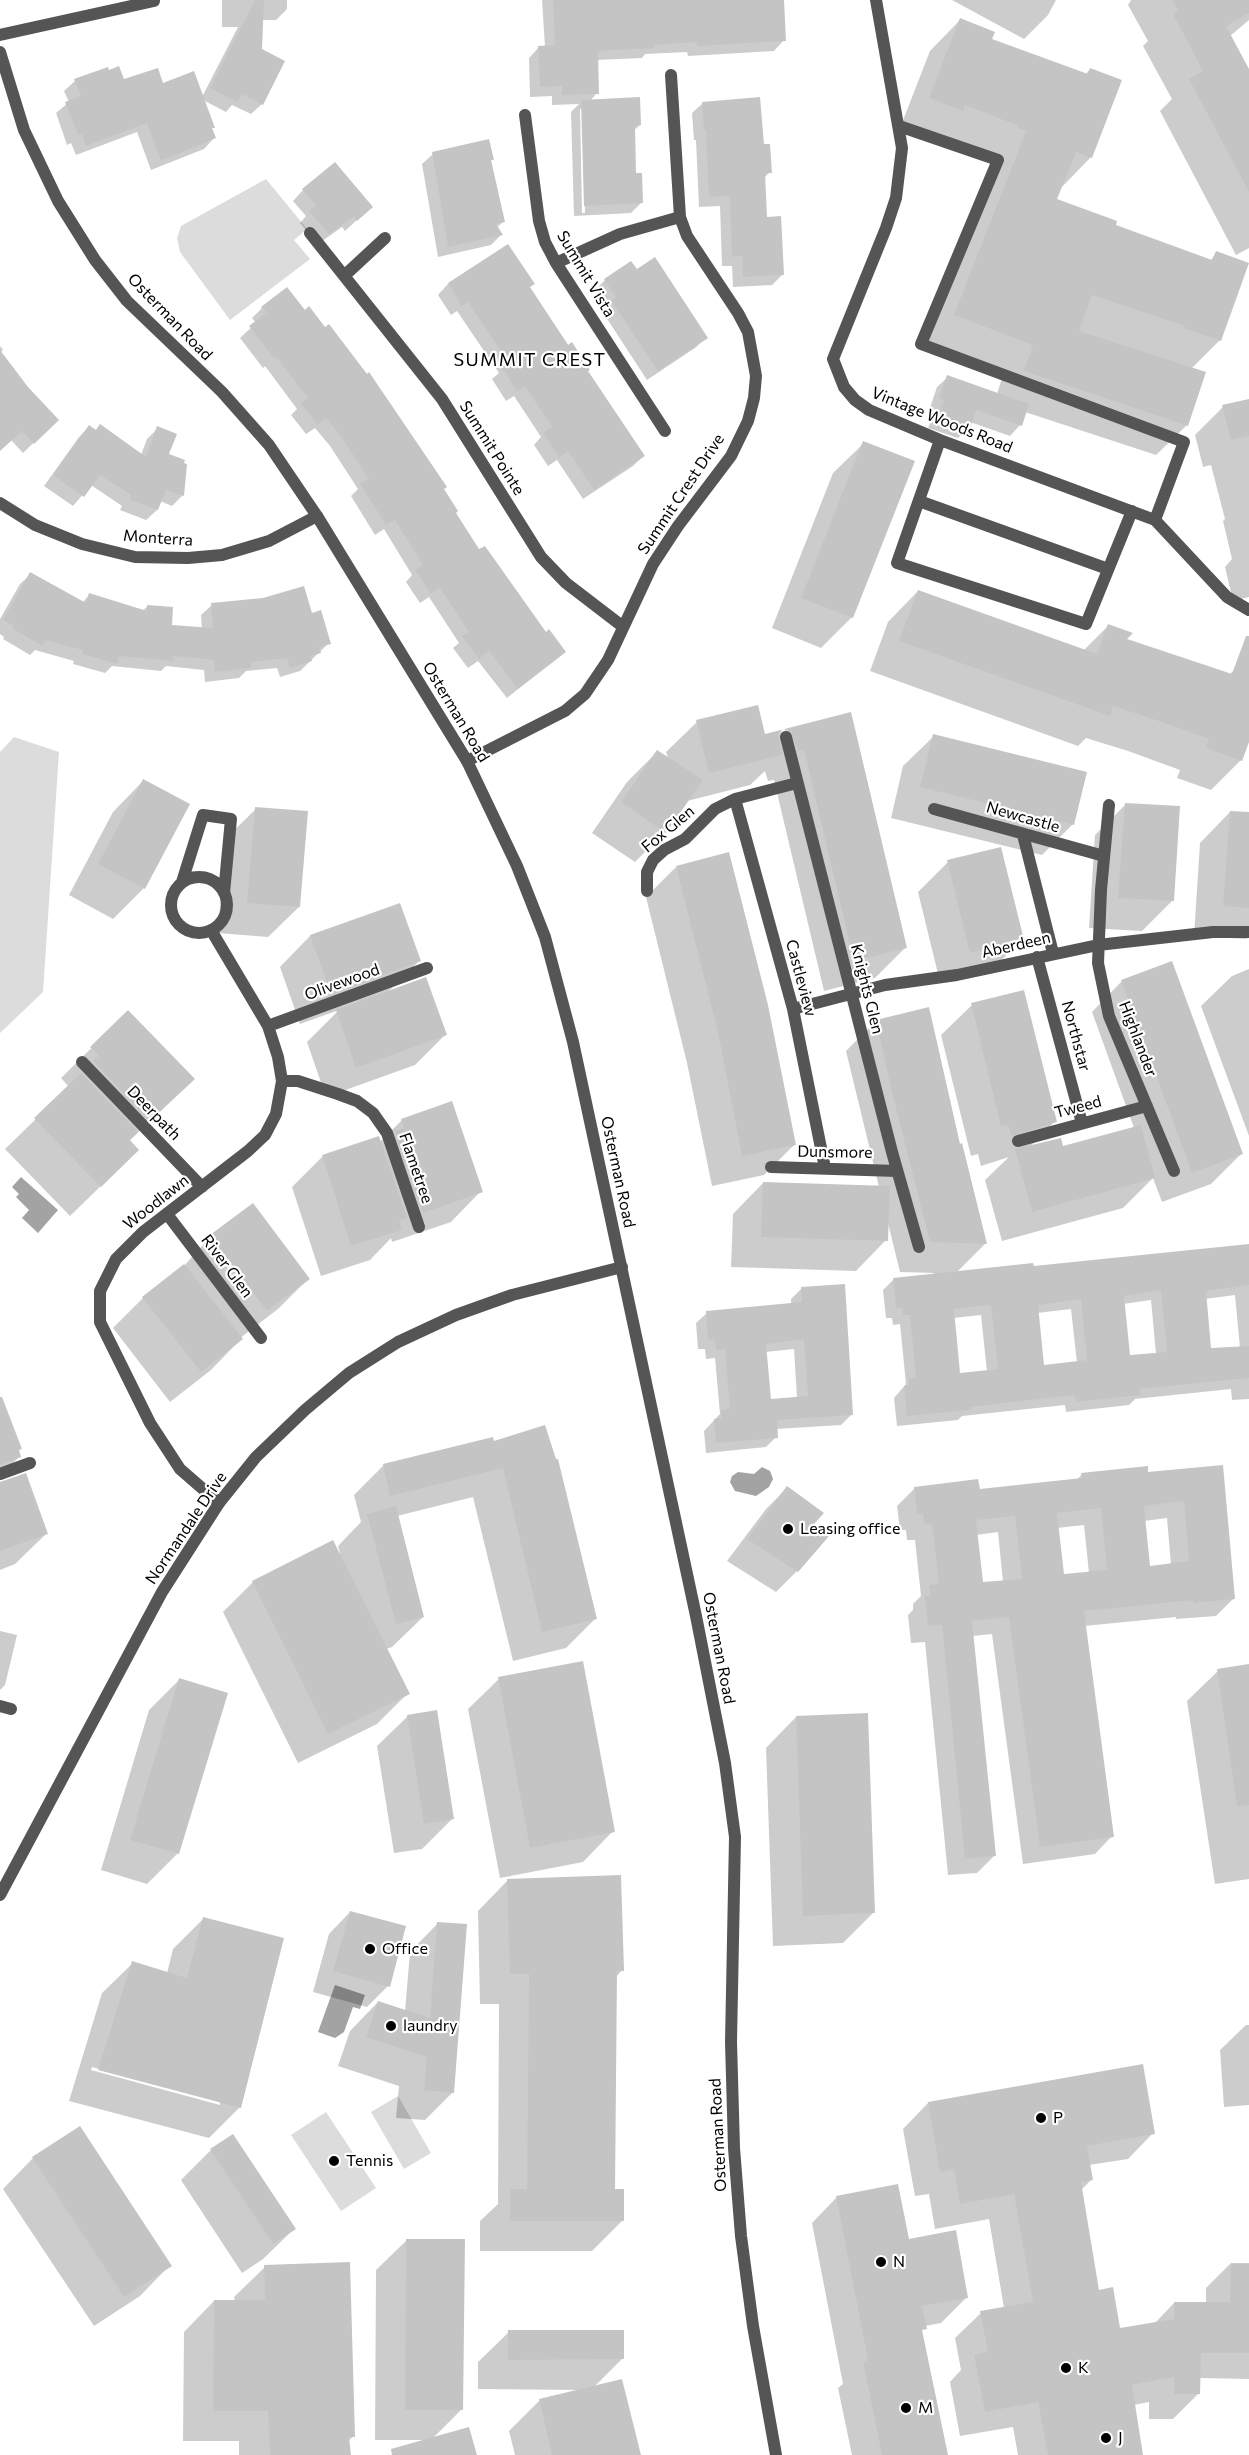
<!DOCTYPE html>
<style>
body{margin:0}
canvas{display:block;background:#fff}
</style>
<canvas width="1249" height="2455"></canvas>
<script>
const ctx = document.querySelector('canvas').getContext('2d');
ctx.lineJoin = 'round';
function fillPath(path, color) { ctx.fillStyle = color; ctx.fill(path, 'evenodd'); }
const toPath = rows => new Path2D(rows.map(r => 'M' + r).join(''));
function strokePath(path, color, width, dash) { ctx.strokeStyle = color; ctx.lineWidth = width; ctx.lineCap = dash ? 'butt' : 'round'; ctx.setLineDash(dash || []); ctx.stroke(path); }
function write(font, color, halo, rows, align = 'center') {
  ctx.font = font + ' Commissioner,sans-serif'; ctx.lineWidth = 4.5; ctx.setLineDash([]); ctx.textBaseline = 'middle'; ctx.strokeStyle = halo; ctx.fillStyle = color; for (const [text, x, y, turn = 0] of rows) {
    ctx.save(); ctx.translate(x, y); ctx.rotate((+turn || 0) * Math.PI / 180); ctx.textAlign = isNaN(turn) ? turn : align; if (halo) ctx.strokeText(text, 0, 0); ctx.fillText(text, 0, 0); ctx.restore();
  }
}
const green = toPath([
 [266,179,307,229,294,240,310,259,230,320,180,252,177,238,181,226],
 [14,737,59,752,43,992,0,1033,0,752],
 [398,2096,431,2153,404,2169,371,2112],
 [326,2112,376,2188,341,2211,291,2135]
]);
const water = toPath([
 [21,1177,58,1210,38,1233,22,1218,29,1210,16,1197,19,1194,12,1187],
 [762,1467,770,1471,773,1479,769,1487,756,1496,735,1491,730,1482,732,1476,738,1472,754,1474],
 [335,1985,365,1995,360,2009,353,2007,344,2032,335,2038,318,2032]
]);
const shadow = toPath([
 [222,0,287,0,287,9,276,20,262,20,262,104,251,114,232,105,226,112,203,100,213,127,211,129,214,138,204,149,151,170,137,132,76,155,71,143,67,145,56,113,69,102,64,91,75,81,123,81,162,85,202,97,238,27,222,27],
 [542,0,782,0,784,40,774,51,688,56,687,52,645,54,642,58,596,60,597,93,590,101,640,125,633,131,635,175,642,202,631,213,574,216,571,112,579,104,552,105,552,96,530,97,529,58,539,47,545,47],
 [580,109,583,109,585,213,582,213],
 [952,0,1056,0,1048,15,1024,39],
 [1131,0,1249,0,1249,20,1230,36,1249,72,1249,248,1236,255,1160,111,1172,99,1143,46,1148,41,1128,5],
 [960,20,990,40,1085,75,1090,69,1091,157,1061,188,1055,200,1114,226,1210,261,1215,255,1220,340,1191,369,1187,425,1156,455,1025,412,1020,425,1010,436,970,422,968,428,958,438,928,428,935,410,930,408,937,387,948,377,997,394,1003,375,925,345,996,161,900,128,930,51],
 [703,103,762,146,770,172,763,179,765,219,782,275,772,285,733,287,732,266,722,266,720,206,699,207,696,140,694,140,692,113],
 [433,154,492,159,490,162,503,222,496,228,501,235,491,245,438,257,422,164],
 [303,190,371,207,345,231,342,227,318,244,300,223,306,216,293,201],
 [508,246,529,287,643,456,633,466,583,499,557,460,548,466,534,445,541,437,514,396,506,401,492,379,499,373,457,311,451,315,438,295,448,284],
 [636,271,706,338,695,348,647,380,602,311,606,307,595,290,605,280],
 [262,308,442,489,478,552,546,634,564,652,507,698,478,661,468,668,453,648,459,643,429,597,420,603,406,582,412,575,384,529,375,535,351,496,358,489,330,446,315,428,306,434,291,415,297,409,265,366,263,368,240,338,256,323,252,318],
 [0,346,3,350,0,353,26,388,57,420,23,453,11,440,0,450],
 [1249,400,1249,597,1233,601,1225,567,1232,559,1223,521,1225,519,1211,465,1203,467,1195,435,1223,407],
 [89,427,141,455,147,439,158,428,167,455,185,465,182,496,172,506,160,501,157,510,146,520,120,510,122,506,91,485,73,506,44,486,79,437],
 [864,443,852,617,821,648,772,628,833,473],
 [31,574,82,603,89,595,142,611,148,606,170,626,202,629,201,615,212,605,311,615,329,643,300,671,280,677,277,668,246,671,239,678,205,682,204,670,166,666,161,671,112,666,105,673,73,664,74,661,35,650,30,655,3,639,4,637,0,634,0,619,20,584],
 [918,591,1083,651,1108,626,1125,640,1229,675,1236,668,1249,673,1249,737,1241,760,1211,790,1177,778,1180,770,1128,751,1086,738,1078,746,870,671,888,622],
 [850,714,906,947,875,978,824,991,774,780,768,781,765,771,750,785,687,801,665,832,635,862,592,833,627,782,658,751,668,758,666,752,697,722,764,736],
 [934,736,1073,824,1042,855,891,818,903,766],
 [143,781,144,888,113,919,69,895,113,812],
 [1126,804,1172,901,1142,931,1089,928,1095,835],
 [256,809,299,907,268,937,218,933,225,839],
 [1230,812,1249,814,1249,937,1246,939,1194,936,1200,843],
 [948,862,1022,939,992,970,940,982,918,892],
 [676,867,794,1145,764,1175,712,1186,687,1063,646,897],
 [310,936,419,961,387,993,445,1035,415,1065,326,1097,307,1042,339,1010,300,1024,280,967],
 [1249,969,1249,1136,1201,1006,1232,976],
 [1122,981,1242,1153,1211,1184,1162,1202,1153,1178,1123,1208,1002,1241,985,1180,1009,1157,981,1166,978,1154,971,1156,941,1035,972,1005,1055,1121,1030,1147,1062,1148,1134,1128,1092,1012],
 [128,1012,163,1109,129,1141,107,1180,70,1216,5,1149,69,1087,61,1078],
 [876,1021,959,1146,985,1244,956,1273,1032,1268,1249,1245,1249,1399,1232,1400,1231,1389,1135,1399,1129,1405,1066,1412,1065,1405,962,1416,958,1420,897,1426,894,1398,906,1384,900,1324,893,1325,892,1318,886,1318,883,1290,894,1279,934,1275,934,1273,900,1272,888,1223,886,1240,856,1271,731,1267,733,1214,763,1183,879,1187,846,1051],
 [1235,1295,1240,1348,1210,1350,1205,1299],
 [1151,1300,1156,1354,1129,1357,1123,1304],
 [1071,1309,1077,1363,1043,1367,1037,1313],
 [981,1315,987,1372,959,1374,953,1318],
 [402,1120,481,1191,451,1222,392,1242,391,1238,370,1260,321,1276,292,1187,322,1157,378,1138,380,1142],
 [211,1236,308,1279,278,1309,240,1338,241,1339,211,1370,170,1402,113,1328,143,1298,182,1268],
 [801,1289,852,1414,841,1425,776,1429,776,1437,766,1447,706,1453,704,1431,720,1414,715,1358,706,1359,705,1349,698,1349,696,1323,707,1313,791,1305,791,1299],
 [794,1349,797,1398,769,1401,765,1352],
 [0,1402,19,1457,0,1476],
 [492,1439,595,1619,566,1648,513,1661,473,1497,397,1516,423,1617,392,1647,386,1649,408,1693,377,1724,298,1763,223,1612,253,1582,340,1553,338,1546,361,1522,354,1495,383,1466],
 [1222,1467,1234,1598,1216,1616,1176,1619,1176,1617,1084,1626,1112,1836,1095,1854,1023,1864,992,1634,972,1636,994,1856,977,1873,948,1875,925,1642,911,1643,908,1615,913,1610,913,1604,921,1596,915,1540,907,1540,906,1530,900,1530,897,1506,915,1488,978,1491,1077,1480,1082,1474,1147,1473],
 [1167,1518,1171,1565,1148,1567,1144,1521],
 [1084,1525,1089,1573,1062,1575,1057,1528],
 [998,1532,1003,1582,982,1584,976,1535],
 [0,1483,46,1534,15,1564,0,1570],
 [787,1488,812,1524,797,1571,776,1592,727,1561,766,1509],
 [0,1631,17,1635,5,1685,0,1690],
 [1249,1666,1249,1879,1215,1884,1187,1701,1218,1671],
 [180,1679,178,1853,147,1884,101,1870,149,1710],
 [499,1679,613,1831,583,1862,500,1878,468,1709],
 [408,1716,453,1818,422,1849,394,1853,377,1746],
 [796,1717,874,1912,843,1943,773,1946,766,1748],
 [508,1880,622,1970,616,1977,614,2190,623,2220,592,2251,480,2251,480,2221,498,2204,499,2004,480,2004,478,1911],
 [350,1912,388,1986,367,2007,313,1992,329,1934],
 [203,1919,282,1939,239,2108,209,2138,69,2101,102,1993,133,1963,167,1973,173,1949],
 [92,2067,220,2101,220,2105,91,2070],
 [438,1923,453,2092,425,2120,396,2118,399,2086,338,2066,350,2031,378,2002,405,2011,410,1952],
 [1246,2025,1249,2025,1249,2105,1224,2107,1220,2050],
 [928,2103,1153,2133,1128,2159,1089,2165,1092,2179,1081,2190,1098,2291,1119,2330,1154,2324,1174,2303,1206,2304,1206,2288,1231,2263,1249,2263,1249,2379,1199,2378,1199,2393,1173,2419,1149,2419,1149,2402,1134,2405,1141,2455,1018,2455,1013,2427,960,2436,950,2382,961,2370,955,2338,981,2313,1004,2308,989,2219,935,2229,929,2194,915,2196,903,2129],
 [211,2150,294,2229,263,2259,242,2273,181,2180],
 [33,2158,170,2265,140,2296,94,2326,3,2189],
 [837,2197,908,2241,967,2297,941,2323,925,2326,921,2332,947,2455,852,2455,838,2388,843,2384,812,2223],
 [407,2240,462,2409,432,2439,475,2455,405,2455,427,2440,375,2440,376,2270],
 [265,2267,354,2436,348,2441,350,2455,239,2455,239,2441,183,2441,184,2332,214,2301,235,2301,234,2297],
 [509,2332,622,2359,594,2387,639,2455,515,2455,509,2431,539,2401,582,2390,478,2389,478,2362]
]);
const building = toPath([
 [255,0,264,0,262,49,285,61,263,105,242,94,237,102,210,88],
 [553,0,784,0,786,41,697,46,697,42,654,45,654,48,598,51,599,94,562,95,562,86,540,87,538,46,555,45],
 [1172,0,1249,0,1249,13,1226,26,1249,69,1249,192,1189,79,1203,71,1173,14,1178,11],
 [960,18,995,32,992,39,1088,74,1090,68,1122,80,1092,158,1076,152,1057,199,1117,221,1116,225,1212,260,1216,251,1249,263,1221,341,1184,328,1185,326,1092,295,1079,331,1206,372,1188,426,1024,371,1033,345,954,315,1026,131,1018,128,1019,126,965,105,963,111,929,98],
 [119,66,124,79,158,68,163,83,194,71,215,128,212,128,216,138,161,161,147,123,86,146,82,134,78,135,65,102,81,96,74,79,108,67,109,70],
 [640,97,641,125,635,126,636,173,642,173,643,203,584,206,581,100],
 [760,97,764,144,770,144,772,173,765,173,767,217,781,216,784,275,743,277,742,256,732,257,730,196,709,197,706,130,704,130,702,102],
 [489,139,494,160,491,160,505,222,496,224,503,235,448,247,432,152],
 [335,162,373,207,357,221,354,217,349,220,329,234,309,211,316,205,302,189],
 [508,244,535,284,530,287,568,345,572,342,590,370,588,371,645,456,594,490,568,451,559,457,543,433,552,427,525,386,517,391,502,368,509,363,468,302,462,306,448,283],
 [655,257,708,338,658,371,611,300,616,297,604,279,631,261,637,269],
 [287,287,305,310,309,306,325,327,329,324,367,374,369,372,447,487,444,489,458,511,456,513,479,549,485,546,546,632,549,629,566,652,518,689,489,651,479,659,462,636,469,632,440,588,431,594,415,570,423,565,395,520,386,525,360,484,369,479,340,435,326,418,317,425,301,403,308,398,276,357,274,359,249,326,266,313,261,307],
 [0,350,28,387,59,420,34,444,22,431,0,451],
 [947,375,1029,404,1022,426,976,410,970,429,938,417,944,400,939,398],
 [1249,399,1249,436,1231,440,1222,405],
 [100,424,146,457,157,426,177,434,169,454,185,460,184,463,187,464,184,496,166,490,158,510,130,500,131,495,100,475,84,497,53,475,89,425,96,430],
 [863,441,915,461,853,618,801,598],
 [30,572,86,603,89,593,147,611,147,605,173,607,172,625,213,628,211,603,263,598,304,586,312,613,321,610,331,644,319,647,321,653,310,656,312,661,290,668,287,658,251,662,251,668,215,672,214,660,173,656,173,661,119,656,117,664,82,654,83,650,45,640,42,646,12,628,14,626,3,620],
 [918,590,1097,654,1108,624,1133,633,1127,639,1232,674,1246,636,1249,636,1249,742,1242,761,1206,748,1209,739,1159,721,1113,706,1110,716,899,641],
 [758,705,765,734,851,712,907,948,854,961,804,750,798,751,791,731,783,729,778,734,782,755,709,773,696,720],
 [933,734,1087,772,1074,825,920,787],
 [657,750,703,780,666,833,621,802],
 [143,779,190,804,145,889,98,864],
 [1125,803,1180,806,1174,901,1118,898],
 [255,807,308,811,300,907,247,903],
 [1230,811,1249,812,1249,908,1223,906],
 [1001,847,1024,940,970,953,947,860],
 [729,852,768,1005,796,1145,742,1156,718,1032,676,866],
 [400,903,421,961,331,994,310,935],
 [1172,961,1243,1154,1192,1173,1121,980],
 [426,977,447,1035,356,1068,336,1010],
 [1024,990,1057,1122,1012,1136,1008,1125,1001,1126,971,1003],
 [929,1007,960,1144,962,1143,987,1244,930,1242,893,1096,876,1020],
 [128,1010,195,1079,150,1121,93,1061,99,1056,90,1047],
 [81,1073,138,1132,130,1140,139,1150,101,1187,34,1118],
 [452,1101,483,1192,423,1213,395,1131,404,1128,401,1119],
 [1141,1125,1155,1178,1032,1212,1015,1149,1061,1138,1063,1146],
 [379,1136,407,1218,399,1221,402,1230,351,1246,322,1155],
 [763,1182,890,1186,888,1241,761,1237],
 [253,1203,310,1279,267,1311,210,1235],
 [1249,1244,1249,1285,1206,1291,1211,1348,1249,1346,1249,1378,1140,1389,1141,1395,1076,1402,1075,1395,970,1407,971,1410,907,1416,904,1386,909,1385,909,1379,916,1378,910,1315,903,1315,902,1308,896,1308,893,1278,1033,1263,1034,1266],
 [1161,1290,1167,1352,1130,1355,1124,1296],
 [1081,1299,1087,1360,1044,1365,1038,1305],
 [991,1305,998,1369,960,1373,954,1309],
 [184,1264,243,1339,201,1372,142,1297],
 [845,1284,853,1415,777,1420,778,1438,716,1443,714,1419,722,1418,721,1410,730,1409,725,1349,716,1350,715,1339,708,1340,706,1311,802,1302,801,1287],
 [804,1339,808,1396,771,1399,766,1344],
 [0,1397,2,1397,22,1449,19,1450,21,1457,0,1465],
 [545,1425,556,1459,558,1459,597,1619,542,1632,503,1468,390,1496,383,1464,493,1437,494,1441],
 [1223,1465,1235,1599,1193,1603,1193,1600,1084,1611,1114,1837,1040,1847,1009,1617,972,1621,996,1856,965,1859,942,1625,928,1626,925,1596,931,1596,929,1585,939,1584,932,1523,924,1524,923,1513,917,1514,914,1487,978,1479,980,1489,1082,1478,1081,1473,1148,1466,1148,1472],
 [1184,1501,1189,1561,1150,1566,1144,1506],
 [1101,1508,1107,1570,1064,1574,1057,1513],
 [1015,1516,1022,1579,983,1582,976,1520],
 [26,1473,48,1534,0,1551,0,1482],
 [787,1486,824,1513,814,1524,830,1535,798,1572,747,1539],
 [396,1506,424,1617,396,1624,367,1514],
 [333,1540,410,1694,328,1734,252,1581],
 [583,1661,615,1832,530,1848,498,1677],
 [1249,1664,1249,1805,1237,1806,1217,1669],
 [179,1678,228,1693,179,1854,130,1840],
 [437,1710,454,1819,424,1824,407,1715],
 [868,1713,875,1913,803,1916,796,1716],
 [621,1875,624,1971,617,1971,615,2189,624,2189,624,2221,510,2221,510,2189,527,2189,529,1974,510,1974,507,1879],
 [350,1911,406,1926,390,1987,333,1971],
 [203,1917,284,1938,241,2108,98,2070,132,1961,187,1978],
 [437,1922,467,1924,454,2093,424,2090,427,2057,366,2037,378,2001,430,2018],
 [1143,2064,1155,2134,1087,2146,1093,2180,1081,2182,1099,2290,1113,2287,1120,2328,1174,2319,1174,2302,1230,2302,1231,2264,1249,2264,1249,2353,1201,2353,1200,2394,1174,2394,1174,2377,1132,2385,1143,2455,1048,2455,1038,2402,985,2412,974,2355,988,2352,980,2311,1033,2302,1014,2194,960,2204,954,2169,940,2172,928,2102],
 [80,2126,172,2266,124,2297,32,2157],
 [233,2134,296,2229,273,2244,210,2149],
 [898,2184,909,2239,956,2230,968,2298,922,2306,927,2329,922,2330,948,2455,882,2455,863,2362,868,2360,836,2196],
 [406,2239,465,2239,463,2410,405,2410],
 [350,2262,355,2437,349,2437,351,2455,270,2455,268,2411,213,2411,214,2300,265,2300,264,2265],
 [508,2330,624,2330,624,2359,508,2360],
 [622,2379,641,2455,552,2455,539,2399],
 [469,2427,477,2455,392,2455,391,2449]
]);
const minor = toPath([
 [876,0,902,148,896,198,886,228,833,359,844,387,855,400,869,410,940,440,1155,520,1227,597,1249,610],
 [0,35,154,1],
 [525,115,539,221,545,242,556,263,665,431],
 [899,126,998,160,921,344,1184,442,1155,520],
 [310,233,442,399,541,557,566,583,622,626],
 [556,263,620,234,680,217],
 [344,276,385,238],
 [940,440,897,563,1086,624,1132,511],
 [919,501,1108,569],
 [0,503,35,525,82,544,135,557,188,558,222,555,269,541,317,516],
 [786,737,892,1152,919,1247],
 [467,761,565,711,585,694,608,660,653,564,678,526,731,456,748,421,754,398,756,376,748,332,738,313,687,236,680,217,671,75],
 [735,799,793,1009,825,1168],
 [1109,805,1101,890,1098,963,1109,1016,1174,1171],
 [934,809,1104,856],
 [1023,835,1053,953],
 '171 905a28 28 0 1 1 56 0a28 28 0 1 1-56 0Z',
 [182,882,203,815,231,819,224,893],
 [647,891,647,872,653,860,664,850,685,839,715,809,735,799,797,783],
 [211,930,268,1026,278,1057,282,1081,276,1114,265,1135,248,1151,143,1232,116,1259,100,1291,100,1322,150,1423,180,1469,219,1503],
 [1037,957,1082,1123],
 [793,1009,885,985,957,975,1098,945,1213,932,1249,932],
 [268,1026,427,968],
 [82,1062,202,1187],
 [282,1081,298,1081,338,1094,357,1101,373,1113,387,1133,419,1227],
 [1018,1141,1147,1106],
 [771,1167,897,1171],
 [167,1214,261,1338],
 [0,1474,30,1463],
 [0,1706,11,1709]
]);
const tertiary = toPath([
 [0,52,24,130,58,201,95,260,127,301,222,392,269,445,317,516,467,761,517,866,545,937,573,1042,696,1616,725,1763,735,1837,731,2042,734,2148,741,2236,753,2326,776,2455],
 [0,1895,162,1592,219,1503,256,1457,305,1410,349,1373,398,1342,456,1315,512,1295,622,1267]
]);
const markers = [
 [788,1529,6,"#000"],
 [370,1949,6,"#000"],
 [391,2026,6,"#000"],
 [1041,2118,6,"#000"],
 [334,2161,6,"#000"],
 [881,2262,6,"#000"],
 [1066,2368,6,"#000"],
 [906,2408,6,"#000"],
 [1106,2438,6,"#000"]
];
const streetNames = [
 ["Summit Vista",586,274,59],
 ["Osterman Road",170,317,46],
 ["Vintage Woods Road",942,420,22],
 ["Summit Pointe",492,448,58],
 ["Summit Crest Drive",681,494,-56],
 ["Monterra",158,538,4],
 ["Osterman Road",456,712,59],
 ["Newcastle",1023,817,16],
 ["Fox Glen",668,829,-40],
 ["Aberdeen",1016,945,-13],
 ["Castleview",801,978,75],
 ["Olivewood",342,982,-20],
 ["Knights Glen",867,989,76],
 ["Northstar",1076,1036,75],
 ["Highlander",1138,1039,69],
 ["Tweed",1078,1107,-15],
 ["Deerpath",154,1113,46],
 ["Dunsmore",835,1152,1],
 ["Flametree",416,1168,71],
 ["Osterman Road",618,1172,78],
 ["Woodlawn",156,1202,-38],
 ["River Glen",227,1266,53],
 ["Normandale Drive",186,1528,-56],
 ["Osterman Road",719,1648,79],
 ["Osterman Road",718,2135,-93]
];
const poiNames = [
 ["Leasing office",800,1529],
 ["Office",382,1949],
 ["laundry",403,2026],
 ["P",1053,2118],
 ["Tennis",346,2161],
 ["N",893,2262],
 ["K",1078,2368],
 ["M",918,2408],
 ["J",1118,2438]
];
const neighbourhoodNames = [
 ["SUMMIT CREST",530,360]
];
fillPath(green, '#dcdcdc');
fillPath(water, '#a3a3a3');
fillPath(shadow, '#0003');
fillPath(building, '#c4c4c4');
strokePath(minor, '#555', 12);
strokePath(tertiary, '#555', 12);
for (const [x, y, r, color] of markers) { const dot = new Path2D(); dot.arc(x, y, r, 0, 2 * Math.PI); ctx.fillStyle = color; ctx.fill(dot); strokePath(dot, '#fff', 2); }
write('16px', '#000', '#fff', streetNames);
write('16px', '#000', '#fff', poiNames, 'left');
ctx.letterSpacing = '1.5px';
write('18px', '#000', '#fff', neighbourhoodNames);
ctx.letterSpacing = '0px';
</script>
